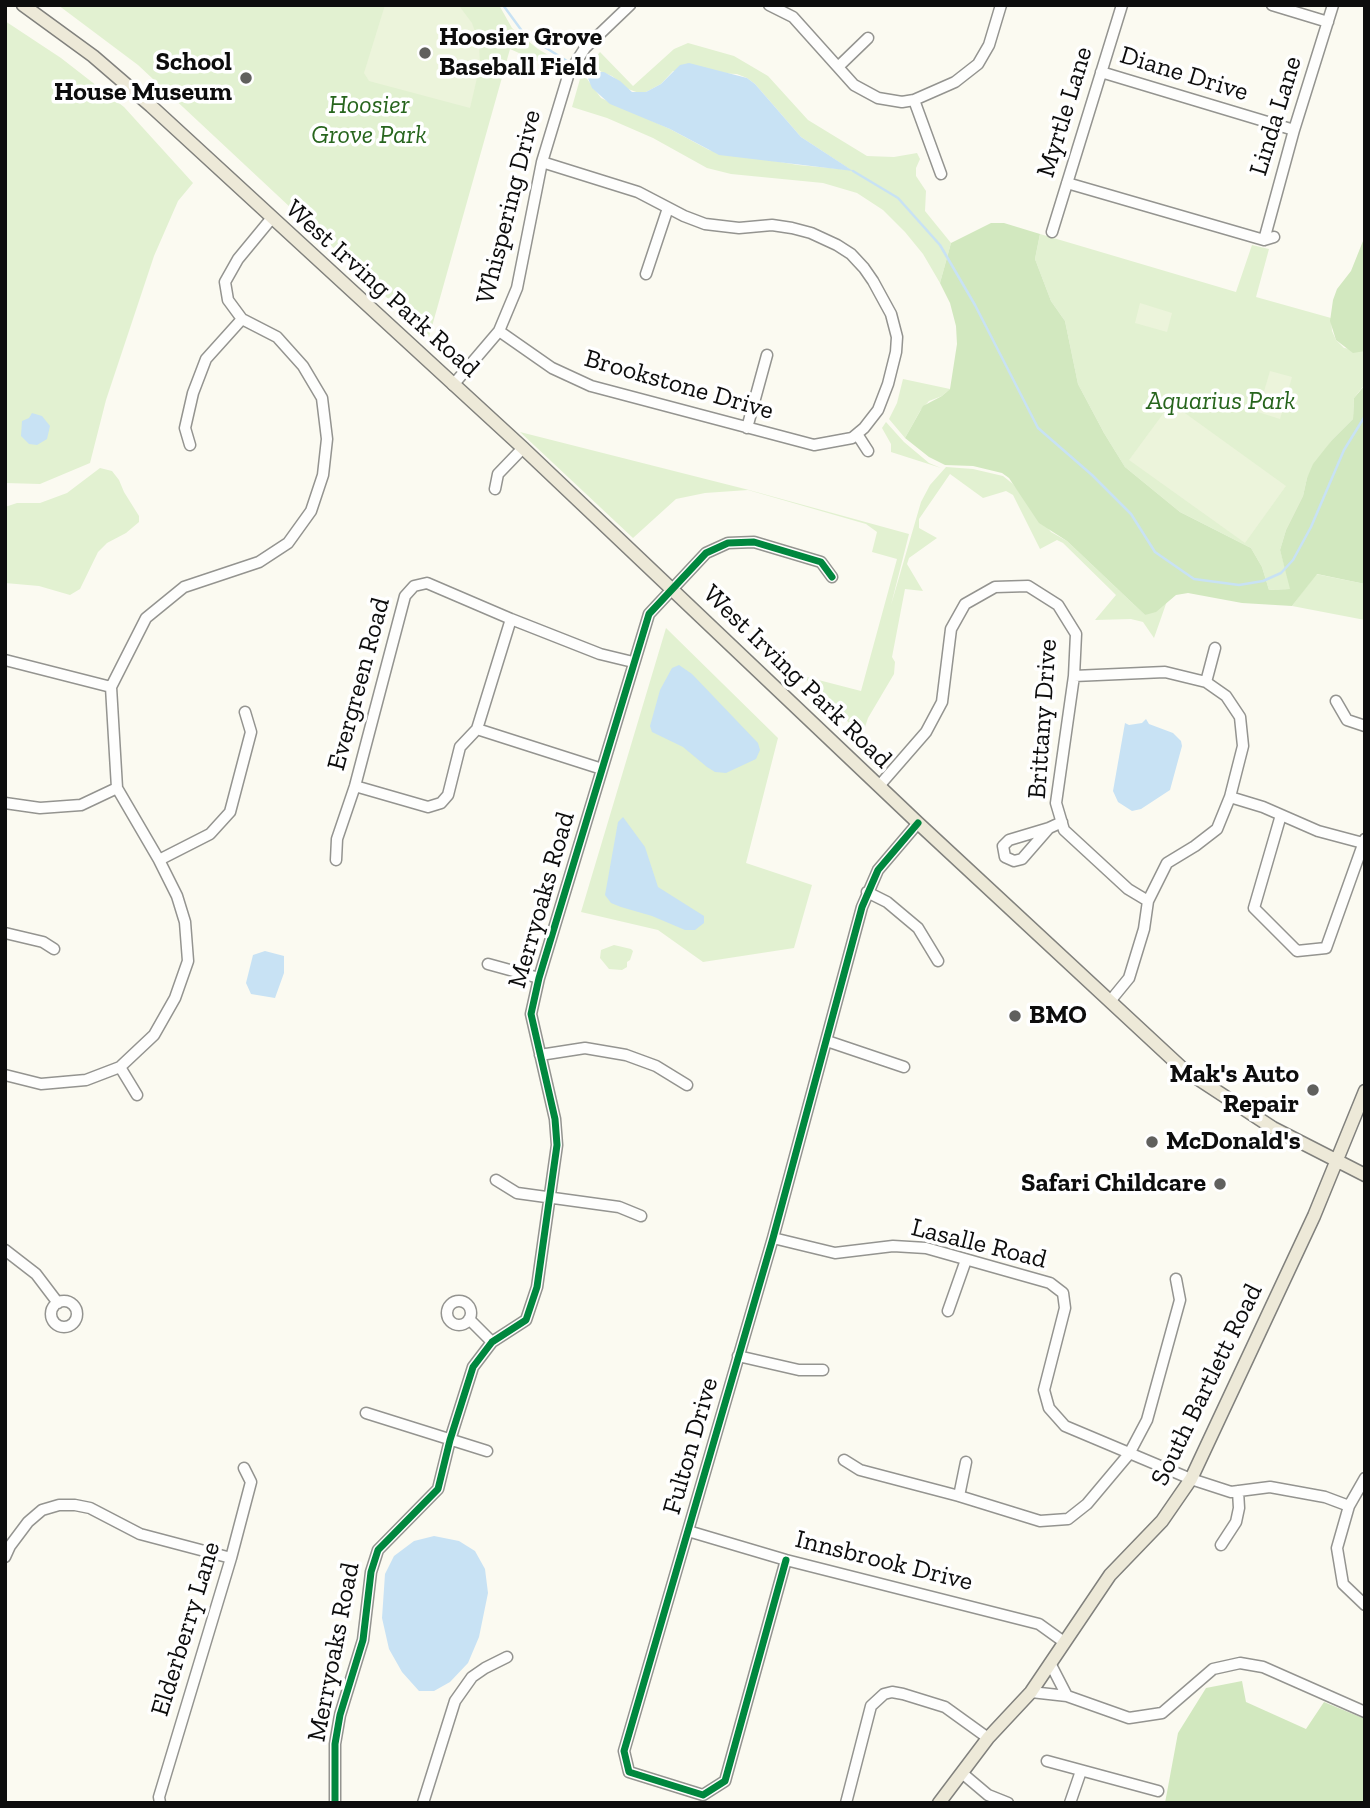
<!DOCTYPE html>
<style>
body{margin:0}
#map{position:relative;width:1370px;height:1808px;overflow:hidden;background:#fbfaf1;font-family:"Zilla Slab",serif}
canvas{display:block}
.frame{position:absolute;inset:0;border:7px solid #0d0d0d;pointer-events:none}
</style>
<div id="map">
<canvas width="1370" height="1808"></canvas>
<div class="frame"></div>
</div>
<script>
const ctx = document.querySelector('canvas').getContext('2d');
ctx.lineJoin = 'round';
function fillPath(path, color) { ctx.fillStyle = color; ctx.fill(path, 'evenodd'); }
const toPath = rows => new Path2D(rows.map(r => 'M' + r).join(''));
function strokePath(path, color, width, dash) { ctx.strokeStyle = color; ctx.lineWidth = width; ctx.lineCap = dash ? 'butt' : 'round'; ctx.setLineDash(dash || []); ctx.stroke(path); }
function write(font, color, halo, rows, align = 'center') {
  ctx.font = font + ' "Zilla Slab",serif'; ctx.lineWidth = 7; ctx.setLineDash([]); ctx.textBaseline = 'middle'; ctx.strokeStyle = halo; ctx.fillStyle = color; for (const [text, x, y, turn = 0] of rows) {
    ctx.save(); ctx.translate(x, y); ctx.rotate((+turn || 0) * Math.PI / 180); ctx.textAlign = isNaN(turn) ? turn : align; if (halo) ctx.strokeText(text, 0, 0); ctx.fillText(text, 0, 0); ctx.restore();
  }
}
const green = toPath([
 [58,5,499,5,512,28,538,49,560,62,557,70,510,49,429,337,138,65],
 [5,21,61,58,124,107,193,183,178,201,154,256,106,400,90,463,40,484,5,483],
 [688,43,734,56,768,76,808,120,867,156,894,157,917,153,920,159,916,168,916,176,926,191,925,211,951,243,940,283,923,254,905,232,883,210,857,193,823,183,731,174,707,168,653,138,607,118,572,107,582,72,601,98,670,129,709,150,798,165,851,170,801,137,755,84,747,78,737,74,673,71,661,84,646,92,639,93,628,89,612,76,597,70,590,72,585,69,600,52,633,86,674,49],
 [1040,234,1236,292,1252,245,1269,249,1256,297,1331,318,1332,331,1336,340,1344,348,1365,351,1365,384,1354,398,1353,419,1332,440,1307,478,1303,496,1286,530,1280,550,1291,589,1269,590,1262,567,1251,548,1180,512,1125,467,1104,433,1078,384,1065,321,1051,301,1035,259],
 [903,379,950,389,942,396,929,401,920,411,905,438,889,419,897,403],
 [886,422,904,442,929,463,941,468,891,452,891,444,882,428],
 [520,432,749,490,909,534,891,605,921,502,930,485,946,467,973,469,1003,476,1013,484,1051,532,1067,541,1145,615,1167,601,1154,638,1143,622,1131,619,1095,620,1116,595,1063,543,1057,540,1040,549,1013,495,1006,491,983,498,950,474,919,519,919,528,937,538,909,558,907,564,923,591,905,589,892,657,895,662,894,674,868,718,862,736,853,734,858,717,853,727,803,676,861,691,897,559,872,552,877,532,866,524,748,490,705,493,676,499,633,538],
 [100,468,112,471,119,480,124,492,139,516,139,522,126,533,107,543,98,552,80,589,70,595,39,586,5,583,5,507,17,503,40,503,67,493],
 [1316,574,1365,584,1365,620,1292,606],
 [666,628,778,738,746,863,812,885,794,948,703,962,658,930,581,912],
 [614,945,631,949,633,951,630,960,627,962,627,967,622,970,609,969,600,958,601,950]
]);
const forest = toPath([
 [991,223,1004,223,1040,234,1035,259,1051,301,1065,321,1078,384,1104,433,1125,467,1180,512,1251,548,1262,567,1269,590,1290,589,1280,550,1286,530,1303,496,1307,478,1313,464,1332,440,1353,419,1354,398,1365,385,1365,584,1317,574,1292,606,1242,603,1188,593,1176,595,1156,612,1145,615,1067,541,1039,523,1009,478,1002,473,973,466,945,465,929,457,905,438,923,406,942,396,950,389,957,344,956,326,950,303,940,283,951,243],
 [1365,236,1365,351,1353,353,1336,340,1330,321,1333,300,1337,289,1351,271],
 [1242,1681,1246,1702,1306,1729,1324,1702,1365,1719,1365,1803,1165,1803,1178,1733,1206,1688]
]);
const pitch = toPath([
 [385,5,460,7,472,23,479,43,480,65,470,108,369,81,364,73],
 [1140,303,1172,313,1167,332,1135,323],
 [1270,371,1292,377,1280,419,1258,412],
 [1171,403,1286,486,1245,543,1129,460]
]);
const water = toPath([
 [689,63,747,78,755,84,801,137,853,171,719,155,670,129,610,104,592,88,587,76,590,72,604,72,620,81,632,92,646,92,661,84,680,65],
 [32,413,42,416,50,426,47,439,37,445,29,444,21,436,22,421,29,418],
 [679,665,692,674,758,743,760,750,756,759,726,773,715,772,707,767,683,747,652,732,650,726,660,690,672,668],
 [1146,719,1149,724,1173,733,1181,741,1182,746,1170,790,1141,809,1132,811,1118,802,1113,791,1125,723,1129,725,1142,723],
 [623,817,645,847,658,887,704,916,704,923,695,930,685,930,652,916,621,907,611,903,605,895,618,822],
 [265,951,284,956,284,973,275,998,251,994,246,983,253,955],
 [434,1536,459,1541,475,1551,485,1569,488,1593,479,1637,468,1663,450,1682,434,1691,419,1691,402,1672,389,1649,382,1618,385,1574,394,1556,414,1541]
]);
const stream = toPath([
 [503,5,522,31,535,41,567,61],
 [580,68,589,74],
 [853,171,898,198,940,245,975,305,1038,428,1092,475,1131,514,1155,552,1194,579,1239,585,1263,581,1281,573,1293,560,1311,527,1344,450,1365,416]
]);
const minor = toPath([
 [769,5,793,17,854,85,878,98,902,102,914,100,955,82,978,64,989,45,1001,5],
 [1272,5,1328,22],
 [838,67,868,38],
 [1101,72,1294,130],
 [914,100,941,174],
 [1067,183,1264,240,1274,237],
 [1052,232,1122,5],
 [1264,240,1294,130,1333,5],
 [646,274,668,208],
 [499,331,552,368,591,386,814,445,852,438,864,428,878,410,888,384,896,352,897,337,891,314,873,281,864,268,851,254,837,245,811,233,792,228,772,225,739,228,705,224,684,216,638,192,542,162],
 [453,385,499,331,517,288,542,162,569,73,585,48,630,5],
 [747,428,767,355],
 [857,434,868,451],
 [190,445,185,428,193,393,206,359,242,319],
 [495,489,498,474,523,448],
 [5,660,111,687],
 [1074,676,1165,672,1206,682,1226,696,1240,717,1243,746,1230,797,1217,829,1195,846,1167,863,1148,901,1144,929,1129,978,1111,1000],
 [1206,682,1215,648],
 [1336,701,1347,720,1365,726],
 [477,729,602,769],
 [355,786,428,807,441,803,448,795,460,747,477,729,511,619],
 [879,786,926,732,942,702,951,629,965,604,995,587,1028,586,1058,605,1076,634,1074,676,1056,803,1064,830,1128,889,1148,901],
 [1230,797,1263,807,1318,831,1363,843],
 [5,803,40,808,81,805,117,788],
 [1281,815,1254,908,1297,951,1326,948,1365,839],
 [1049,828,1022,859,1014,861,1005,857,1003,846,1009,840,1049,828,1062,822],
 [159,860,210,834,230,812,251,732,245,712],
 [336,860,337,839,355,786,405,596,414,586,427,583,511,619,600,654,633,662],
 [867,892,887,902,918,928,938,961],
 [5,933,43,942,54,949],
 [488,964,539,978],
 [827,1041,904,1067],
 [540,1055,585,1048,626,1055,656,1066,687,1085],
 [120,1067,137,1095],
 [5,1075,41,1084,86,1080,120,1067,154,1035,175,998,188,961,185,922,177,896,159,860,117,788,111,687,146,618,184,587,259,562,288,543,311,511,323,475,327,439,322,398,303,366,277,337,242,319,228,300,225,282,238,259,271,219],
 [496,1180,517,1193,619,1207,641,1216],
 [773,1238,835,1253,893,1246,926,1248,1050,1283,1063,1293,1065,1308,1044,1390,1049,1408,1065,1426,1191,1479,1231,1492,1270,1487,1325,1497,1349,1506,1337,1548,1343,1584,1365,1605],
 [5,1250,36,1274,58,1303],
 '51 1314a13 13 0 1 1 26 0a13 13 0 1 1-26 0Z',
 '447 1313a12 12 0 1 1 24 0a12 12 0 1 1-24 0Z',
 [948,1311,966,1260],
 [469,1319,492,1342],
 [738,1356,799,1370,823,1370],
 [366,1413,487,1451],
 [844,1460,860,1470,959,1496,1040,1521,1068,1519,1087,1504,1129,1454,1147,1420,1180,1300,1176,1279],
 [959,1496,966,1462],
 [1349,1506,1365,1478],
 [688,1531,786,1560,1039,1624,1064,1642],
 [1221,1545,1236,1522,1239,1508,1238,1491],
 [5,1557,10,1546,28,1522,42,1510,59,1505,75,1505,90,1508,140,1534,231,1558],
 [786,1560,725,1781,703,1795,629,1772,624,1751,773,1238,862,907,878,870,918,823],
 [1050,1663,1067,1696],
 [1031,1692,1067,1696,1129,1718,1162,1713,1213,1669,1240,1663,1263,1667,1365,1712],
 [1047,1761,1158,1791],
 [962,1773,988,1795,1008,1803],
 [160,1803,159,1797,231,1558,251,1482,244,1468],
 [335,1803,335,1744,340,1715,363,1640,371,1572,378,1550,438,1489,450,1440,473,1367,492,1342,526,1320,537,1287,557,1145,555,1119,531,1014,539,978,649,614,706,553,728,543,754,542,821,562,832,577],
 [423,1803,455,1701,472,1677,485,1668,507,1657],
 [846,1803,871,1706,884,1694,892,1692,903,1694,945,1707,988,1738],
 [1070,1803,1081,1771]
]);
const major = toPath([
 [23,5,93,56,151,106,523,448,918,823,1183,1069,1273,1128,1365,1175],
 [939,1803,988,1738,1031,1692,1110,1575,1162,1521,1191,1479,1314,1216,1365,1091]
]);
const cycleway = toPath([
 [786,1560,725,1781,703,1795,629,1772,624,1751,773,1238,862,907,878,870,918,823],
 [335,1803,335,1744,340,1715,363,1640,371,1572,378,1550,438,1489,450,1440,473,1367,492,1342,526,1320,537,1287,557,1145,555,1119,531,1014,539,978,649,614,706,553,728,543,754,542,821,562,832,577]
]);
const markers = [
 [425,53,7,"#60605d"],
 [246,78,7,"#60605d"],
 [1015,1016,7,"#60605d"],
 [1313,1090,7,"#60605d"],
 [1152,1142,7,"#60605d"],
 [1220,1184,7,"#60605d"]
];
const poiNames = [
 ["Hoosier Grove",439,38],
 ["Baseball Field",439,68],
 ["School",232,63,"right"],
 ["House Museum",232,93,"right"],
 ["BMO",1029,1016],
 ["Mak's Auto",1299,1075,"right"],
 ["Repair",1299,1105,"right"],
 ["McDonald's",1166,1142],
 ["Safari Childcare",1206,1184,"right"]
];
const streetNames = [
 ["Diane Drive",1184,74,17],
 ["Myrtle Lane",1065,112,-73],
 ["Linda Lane",1276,116,-73],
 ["Whispering Drive",509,207,-76],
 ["West Irving Park Road",382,289,42],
 ["Brookstone Drive",679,385,16],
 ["West Irving Park Road",797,677,44],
 ["Evergreen Road",359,684,-75],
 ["Brittany Drive",1043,719,-86],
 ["Merryoaks Road",542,900,-74],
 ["Lasalle Road",979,1244,14],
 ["South Bartlett Road",1207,1385,-64],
 ["Fulton Drive",691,1446,-74],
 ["Innsbrook Drive",884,1561,14],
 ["Elderberry Lane",186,1629,-73],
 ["Merryoaks Road",334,1652,-79]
];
const parkNames = [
 ["Hoosier",369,106],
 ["Grove Park",369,136],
 ["Aquarius Park",1221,402]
];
fillPath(green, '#e2f1d1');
fillPath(forest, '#d2e8bf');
fillPath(pitch, '#ecf4db');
fillPath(water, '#c8e2f4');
strokePath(stream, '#c8e2f4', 2.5);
strokePath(minor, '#949490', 13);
strokePath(major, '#81817d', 15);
strokePath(minor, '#fefefd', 10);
strokePath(major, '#ede9d8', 12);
strokePath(cycleway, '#00873e', 7);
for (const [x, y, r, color] of markers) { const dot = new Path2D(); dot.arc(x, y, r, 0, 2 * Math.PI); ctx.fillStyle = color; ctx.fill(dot); strokePath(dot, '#fff', 2.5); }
write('bold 26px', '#0d0d0d', '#fff', poiNames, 'left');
write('26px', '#0d0d0d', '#fff', streetNames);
write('italic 26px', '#27651d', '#fff', parkNames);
</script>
